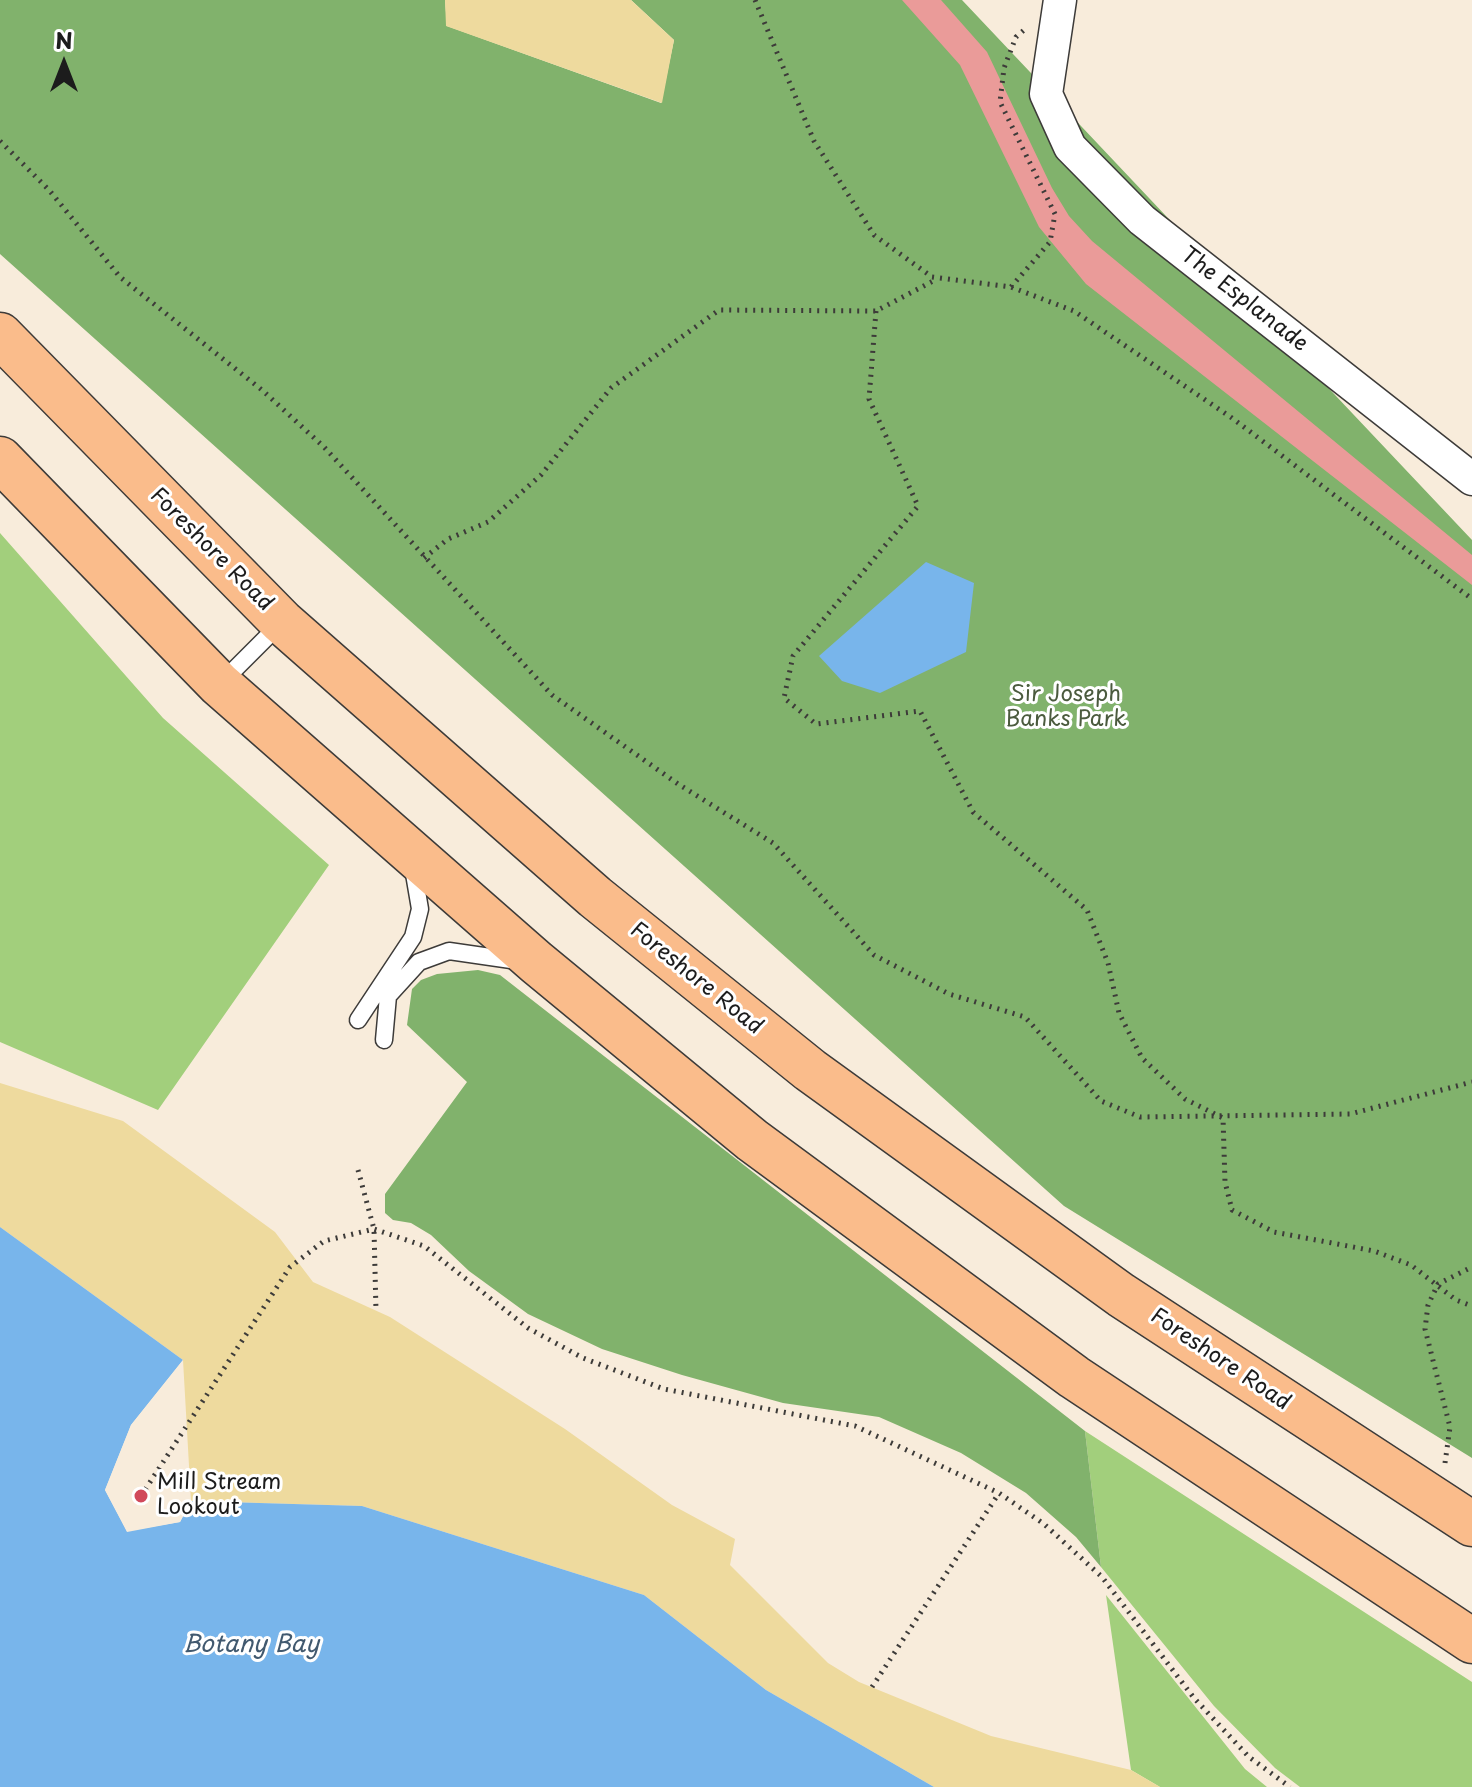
<!DOCTYPE html>
<style>
body{margin:0}
#map{position:relative;width:1472px;height:1787px;overflow:hidden;background:#f8ecdb;font-family:"Playpen Sans",sans-serif}
canvas{display:block}
.north{position:absolute;left:24px;top:24px;width:80px;height:80px;-webkit-text-stroke:6px #fff;paint-order:stroke;rotate:0deg;font-size:22px;font-weight:700;line-height:32px;text-align:center;color:#1c1c1c}
.north::after{content:'';display:block;margin:auto;width:28px;height:36px;background:#1c1c1c;clip-path:polygon(50% 0,100% 100%,50% 72%,0 100%)}
</style>
<div id="map">
<canvas width="1472" height="1787"></canvas>
<div class="north">N</div>
</div>
<script>
const ctx = document.querySelector('canvas').getContext('2d');
ctx.lineJoin = 'round';
function fillPath(path, color) { ctx.fillStyle = color; ctx.fill(path, 'evenodd'); }
const toPath = rows => new Path2D(rows.map(r => 'M' + r).join(''));
function strokePath(path, color, width, dash) { ctx.strokeStyle = color; ctx.lineWidth = width; ctx.lineCap = dash ? 'butt' : 'round'; ctx.setLineDash(dash || []); ctx.stroke(path); }
function write(font, color, halo, rows, align = 'center') {
  ctx.font = font + ' "Playpen Sans",sans-serif'; ctx.lineWidth = 6; ctx.setLineDash([]); ctx.textBaseline = 'middle'; ctx.strokeStyle = halo; ctx.fillStyle = color; for (const [text, x, y, turn = 0] of rows) {
    ctx.save(); ctx.translate(x, y); ctx.rotate((+turn || 0) * Math.PI / 180); ctx.textAlign = isNaN(turn) ? turn : align; if (halo) ctx.strokeText(text, 0, 0); ctx.fillText(text, 0, 0); ctx.restore();
  }
}
const green = toPath([
 [0,533,163,718,329,865,158,1110,0,1042],
 [1085,1431,1472,1682,1472,1787,1300,1787,1275,1768,1214,1706,1101,1567],
 [1106,1595,1245,1769,1267,1787,1160,1787,1131,1770]
]);
const forest = toPath([
 [0,0,445,0,447,26,661,103,674,40,631,0,962,0,1472,540,1472,1458,1064,1206,0,254],
 [478,970,500,975,1085,1431,1101,1567,1076,1537,1026,1493,961,1453,879,1417,783,1403,682,1375,602,1349,528,1314,469,1271,431,1235,411,1223,393,1220,385,1213,385,1194,467,1082,407,1025,412,989,421,980,437,974]
]);
const sand = toPath([
 [445,0,631,0,674,40,662,103,446,26],
 [0,1083,123,1121,275,1232,313,1282,390,1317,565,1429,672,1505,735,1539,730,1565,828,1663,859,1682,991,1736,1131,1770,1160,1787,934,1787,766,1690,644,1595,362,1506,191,1501,183,1360,0,1227]
]);
const water = toPath([
 [926,562,974,583,966,652,880,693,842,681,819,656],
 [0,1227,183,1360,131,1425,105,1490,127,1531,180,1522,191,1501,362,1506,644,1595,766,1690,934,1787,0,1787]
]);
const pier = toPath([
 [183,1360,183,1366,135,1427,110,1490,129,1527,177,1518,190,1497,191,1501,180,1522,127,1532,105,1490,131,1425]
]);
const building = toPath([
 [902,0,941,0,987,52,1052,188,1069,216,1092,241,1472,555,1472,585,1086,284,1039,227,960,65]
]);
const path = toPath([
 [755,0,814,141,874,235,932,277,1011,287,1074,311,1232,418,1472,599],
 [0,141,49,190,120,277,262,390,324,447,552,695,678,784,773,843,874,955,949,994,1025,1017,1101,1101,1140,1117,1350,1114,1472,1082],
 [1011,287,1050,242,1055,214,1000,102,1004,68,1016,37,1024,30],
 [876,311,869,399,918,506,793,656,784,698,816,724,920,711,973,812,1087,910,1108,963,1119,1013,1142,1058,1185,1099,1223,1118,1225,1182,1232,1210,1274,1232,1374,1251,1411,1265,1456,1300,1472,1306],
 [424,558,448,539,488,522,541,475,611,388,719,310,876,311,937,279],
 [358,1170,374,1229,376,1311],
 [1445,1463,1450,1427,1425,1329,1428,1305,1438,1284,1472,1267],
 [141,1496,290,1267,324,1241,374,1229,424,1246,528,1328,583,1358,664,1389,855,1426,999,1493,1044,1524,1102,1577,1194,1698,1249,1757,1290,1787],
 [872,1687,999,1493]
]);
const lane = toPath([
 [221,683,281,623],
 [358,1020,413,937,420,909,413,868],
 [384,1040,388,996,419,962,449,951,518,961]
]);
const street = toPath([
 [1060,0,1046,94,1070,147,1142,220,1472,479]
]);
const primary = toPath([
 [0,335,282,622,595,897,810,1070,1121,1295,1472,1524],
 [0,459,219,684,536,962,752,1140,1074,1377,1472,1641]
]);
const markers = [
 [141,1496,8,"#d1495b"]
];
const streetNames = [
 ["The Esplanade",1244,300,38],
 ["Foreshore Road",211,550,45],
 ["Foreshore Road",696,979,39],
 ["Foreshore Road",1220,1360,34]
];
const parkNames = [
 ["Sir Joseph",1066,695],
 ["Banks Park",1066,720]
];
const poiNames = [
 ["Mill Stream",157,1483],
 ["Lookout",157,1508]
];
const waterNames = [
 ["Botany Bay",251,1645]
];
fillPath(green, '#a2cf7c');
fillPath(forest, '#81b26c');
fillPath(sand, '#eeda9e');
fillPath(water, '#78b5eb');
fillPath(pier, '#f8ecdb');
fillPath(building, '#ea9b99');
strokePath(lane, '#3d3b39', 19);
strokePath(street, '#3d3b39', 35);
strokePath(primary, '#3d3b39', 47);
strokePath(path, '#3d3b39', 5, [2, 6]);
strokePath(lane, '#fff', 16);
strokePath(street, '#fff', 32);
strokePath(primary, '#fabc8b', 44);
for (const [x, y, r, color] of markers) { const dot = new Path2D(); dot.arc(x, y, r, 0, 2 * Math.PI); ctx.fillStyle = color; ctx.fill(dot); strokePath(dot, '#fff', 3); }
write('22px', '#1c1c1c', '#fff', streetNames);
write('22px', '#4b5b3e', '#fff', parkNames);
write('22px', '#1c1c1c', '#fff', poiNames, 'left');
write('italic 24px', '#41596f', '#fff', waterNames);
</script>
